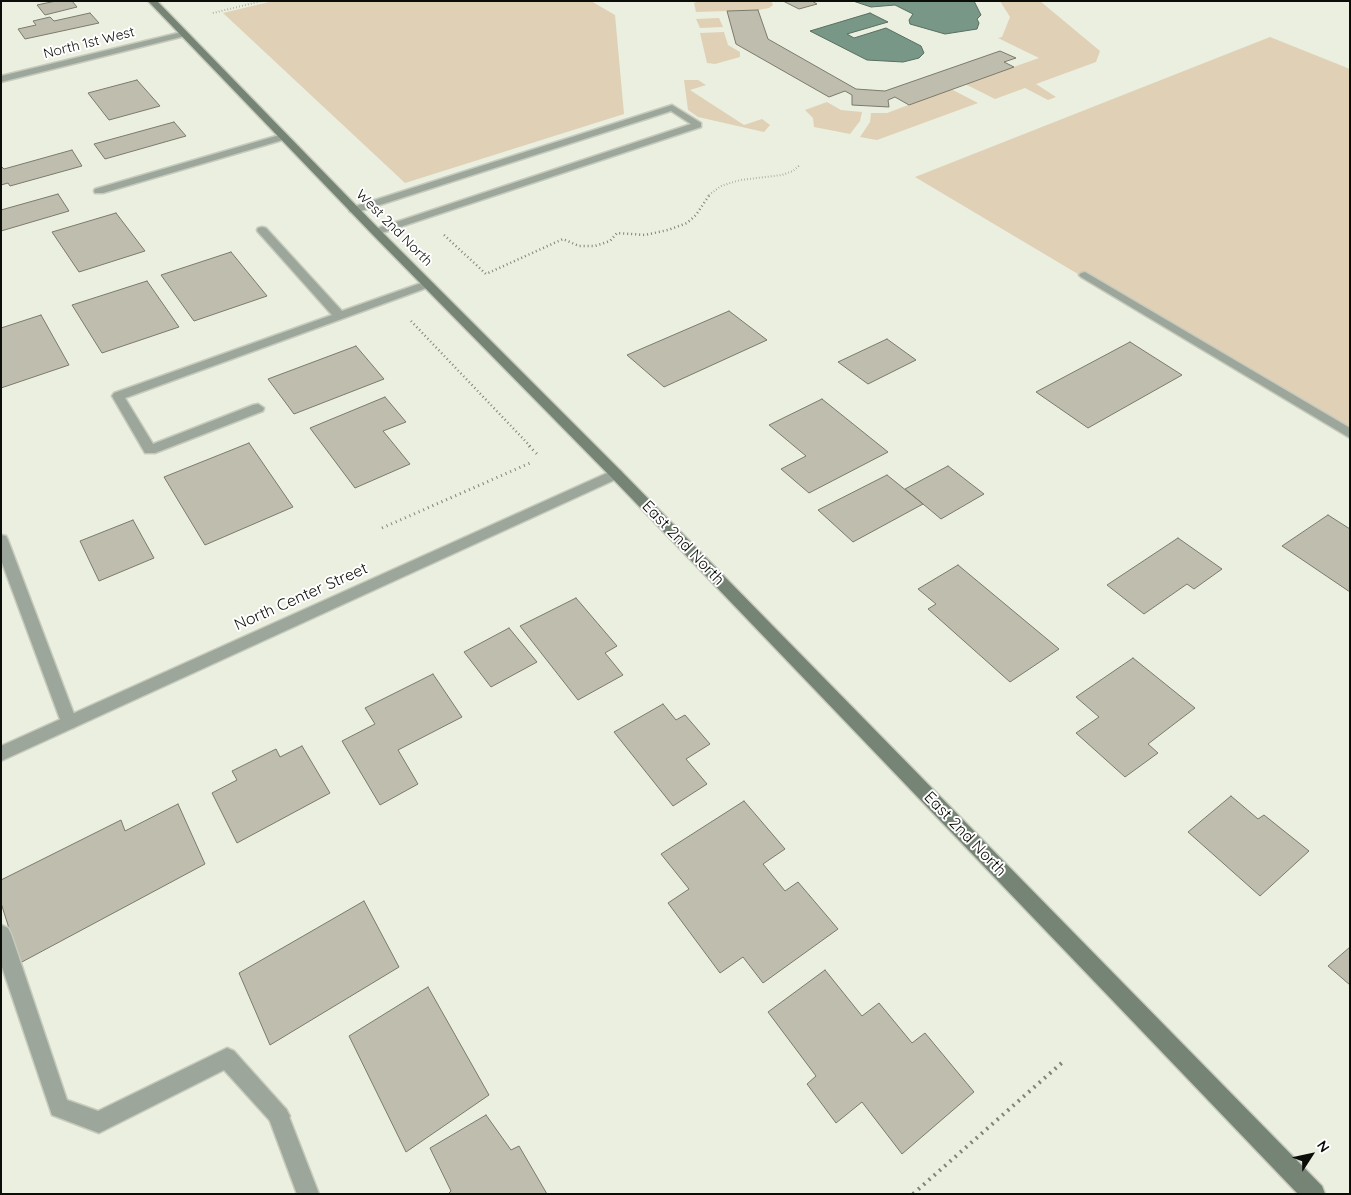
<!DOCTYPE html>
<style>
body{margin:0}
#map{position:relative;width:1351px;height:1195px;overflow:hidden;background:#eaefdf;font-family:Quicksand,sans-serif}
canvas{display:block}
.frame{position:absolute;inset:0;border:2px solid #0b0d08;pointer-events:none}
.north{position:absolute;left:1286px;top:1130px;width:50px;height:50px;-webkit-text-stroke:4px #fff;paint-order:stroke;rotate:55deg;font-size:14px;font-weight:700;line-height:20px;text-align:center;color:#0b0d08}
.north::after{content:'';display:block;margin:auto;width:18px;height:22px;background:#0b0d08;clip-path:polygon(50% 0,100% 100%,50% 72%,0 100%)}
</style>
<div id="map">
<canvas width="1351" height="1195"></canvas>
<div class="frame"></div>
<div class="north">N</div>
</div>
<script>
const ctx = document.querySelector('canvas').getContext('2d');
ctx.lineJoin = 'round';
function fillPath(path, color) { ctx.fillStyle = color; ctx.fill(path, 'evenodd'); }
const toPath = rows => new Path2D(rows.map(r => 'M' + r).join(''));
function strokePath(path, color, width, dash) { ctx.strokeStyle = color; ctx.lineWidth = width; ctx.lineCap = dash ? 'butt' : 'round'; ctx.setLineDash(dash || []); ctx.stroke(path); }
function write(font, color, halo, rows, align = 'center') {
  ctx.font = font + ' Quicksand,sans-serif'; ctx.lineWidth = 4; ctx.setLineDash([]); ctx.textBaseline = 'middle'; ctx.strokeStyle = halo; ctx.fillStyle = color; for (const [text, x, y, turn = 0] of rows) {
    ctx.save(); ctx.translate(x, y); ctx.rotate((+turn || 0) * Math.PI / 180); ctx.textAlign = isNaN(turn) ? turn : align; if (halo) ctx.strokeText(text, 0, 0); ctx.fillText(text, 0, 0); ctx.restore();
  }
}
const green = toPath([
 [273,1,591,1,615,15,624,114,405,183,223,13],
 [699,1,771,1,773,5,769,8,758,10,696,12,694,3],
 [1000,1,1040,1,1100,51,1096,62,1036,84,1056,97,1048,100,1025,88,995,99,965,84,1039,58,998,38,1002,37,1010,17],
 [719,18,723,27,700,28,696,19],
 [724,32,728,45,740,52,740,57,715,64,707,63,700,33],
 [1270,37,1350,69,1350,436,915,177],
 [684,80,698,80,706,85,690,90,744,125,762,119,770,125,764,132,698,117,688,110],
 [951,89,978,103,877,140,860,137,870,122,871,113,887,113],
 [827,102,841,110,862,112,860,121,850,134,814,127,813,118,805,110]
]);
const water = toPath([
 [853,1,974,1,981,15,977,19,979,23,977,29,945,34,910,24,909,20,913,14,895,5,871,7,853,1],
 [870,13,888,22,847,34,854,38,886,28,921,46,924,53,919,58,903,62,867,60,810,31,870,13]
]);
const building = toPath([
 [56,1,72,1,77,7,45,15,37,5,56,1],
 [783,1,812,1,817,4,799,9,783,1],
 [758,10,768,39,856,89,885,91,1000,51,1016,58,1004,62,1014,67,909,105,895,97,888,100,889,107,852,105,852,95,845,91,829,97,736,44,727,11,758,10],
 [90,13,99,23,25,39,18,29,36,25,33,21,50,17,54,21,90,13],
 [137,80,160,106,109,120,88,93,137,80],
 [174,122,186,136,105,159,94,144,174,122],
 [72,150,82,166,10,186,8,183,1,185,1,166,4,169,72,150],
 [58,194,69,211,1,231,1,210,58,194],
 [116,213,145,251,79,272,52,232,116,213],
 [231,252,267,296,194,321,161,275,231,252],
 [147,281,179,327,102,353,72,305,147,281],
 [729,311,767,340,664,387,627,355,729,311],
 [41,315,69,365,1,388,1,328,41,315],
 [887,339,916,360,868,384,838,362,887,339],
 [1130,342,1182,375,1088,428,1036,392,1130,342],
 [356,346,384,379,294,414,268,379,356,346],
 [385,397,406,422,383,431,410,464,355,488,310,428,385,397],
 [822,399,888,452,809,493,781,469,806,456,769,425,822,399],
 [249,443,293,507,205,545,164,477,249,443],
 [948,466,984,494,941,519,905,489,948,466],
 [887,475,923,504,853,542,818,510,887,475],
 [1328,515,1350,529,1350,592,1282,546,1328,515],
 [133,520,154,558,99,581,80,541,133,520],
 [1178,538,1222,569,1194,589,1187,584,1144,614,1107,585,1178,538],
 [958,565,1059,649,1010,682,928,609,936,604,918,589,958,565],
 [576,598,617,646,605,653,623,675,578,700,520,626,576,598],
 [509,628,537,662,491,687,464,652,509,628],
 [1133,658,1195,708,1148,744,1158,753,1125,777,1076,733,1099,717,1076,697,1133,658],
 [433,674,462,717,398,750,418,784,380,805,342,741,375,724,365,708,433,674],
 [663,704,676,720,685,715,710,744,686,759,707,784,673,806,614,732,663,704],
 [302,746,330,793,237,843,212,793,237,780,232,771,276,749,280,757,302,746],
 [1231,796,1258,819,1264,815,1309,851,1260,896,1188,832,1231,796],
 [744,801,785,849,763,864,785,891,798,882,838,929,763,983,743,957,720,973,668,903,689,889,661,854,744,801],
 [178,804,205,864,20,963,1,903,1,880,121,820,125,831,178,804],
 [364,901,399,967,270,1045,239,973,364,901],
 [1350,947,1350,985,1328,966,1350,947],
 [825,970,862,1016,879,1003,912,1043,925,1033,974,1092,902,1154,862,1102,836,1123,807,1084,816,1076,768,1012,825,970],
 [428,987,489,1095,406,1152,349,1036,428,987],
 [486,1115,511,1150,519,1146,547,1194,448,1194,451,1191,430,1148,486,1115]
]);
const pathFar3 = toPath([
 [213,13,262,1],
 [709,195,721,186,740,180,782,175,793,171,800,165]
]);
const pathFar2 = toPath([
 [444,235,486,274,563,239,579,246,595,246,610,241,617,233,645,235,668,230,687,223,696,215,710,194],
 [411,321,531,447]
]);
const pathFar1 = toPath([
 [529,446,539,456],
 [382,528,530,463]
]);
const path = toPath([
 [913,1194,1065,1060]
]);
const lane = toPath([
 [283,134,286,135,286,139,103,193,95,193,94,191,95,189,283,134],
 [262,227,266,228,342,311,424,282,428,281,434,284,432,286,125,398,153,444,253,405,258,404,264,408,263,411,155,453,145,453,112,396,114,393,332,315,258,232,257,230,258,228,262,227],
 [1085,272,1350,428,1350,438,1081,277,1079,275,1081,273,1085,272],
 [1,535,6,536,8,540,77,722,75,727,69,729,63,727,61,722,1,560,1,535],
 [1,925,8,928,11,934,67,1100,98,1111,227,1048,234,1051,286,1109,290,1116,286,1123,279,1127,272,1123,224,1070,99,1133,52,1115,1,964,1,925]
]);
const street = toPath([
 [182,32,186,34,185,36,1,82,1,76,182,32],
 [672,105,701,123,701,127,376,235,371,232,372,230,691,124,671,111,358,212,350,212,349,210,350,208,672,105],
 [616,469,621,471,623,474,621,477,1,761,1,746,616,469],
 [279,1105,286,1109,319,1194,297,1194,268,1116,272,1109,279,1105]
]);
const secondary = toPath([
 [148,1,157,1,380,230,621,471,1322,1186,1325,1194,1298,1194,611,477,372,234,148,1]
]);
const farStreetnames = [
 ["North 1st West",89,43,-14],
 ["West 2nd North",394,228,45]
];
const streetNames = [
 ["East 2nd North",683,543,46],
 ["North Center Street",301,597,-24],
 ["East 2nd North",965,834,46]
];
fillPath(green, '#e0d0b6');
fillPath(water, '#789787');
strokePath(water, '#576e61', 1);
fillPath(building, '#bfbdae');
strokePath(building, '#7b7a6b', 1);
strokePath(lane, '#c6cbbd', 3);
strokePath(street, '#c6cbbd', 3);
strokePath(secondary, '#c6cbbd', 3);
strokePath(pathFar3, '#7f8378', 2, [0.5, 2.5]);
strokePath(pathFar2, '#7f8378', 2.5, [1, 3]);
strokePath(pathFar1, '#7f8378', 3, [1, 4]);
strokePath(path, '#7f8378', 4, [2, 5]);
fillPath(lane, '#9da69b');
fillPath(street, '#9da69b');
fillPath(secondary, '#768475');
write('14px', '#0b0d08', '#fff', farStreetnames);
write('16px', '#0b0d08', '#fff', streetNames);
</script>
